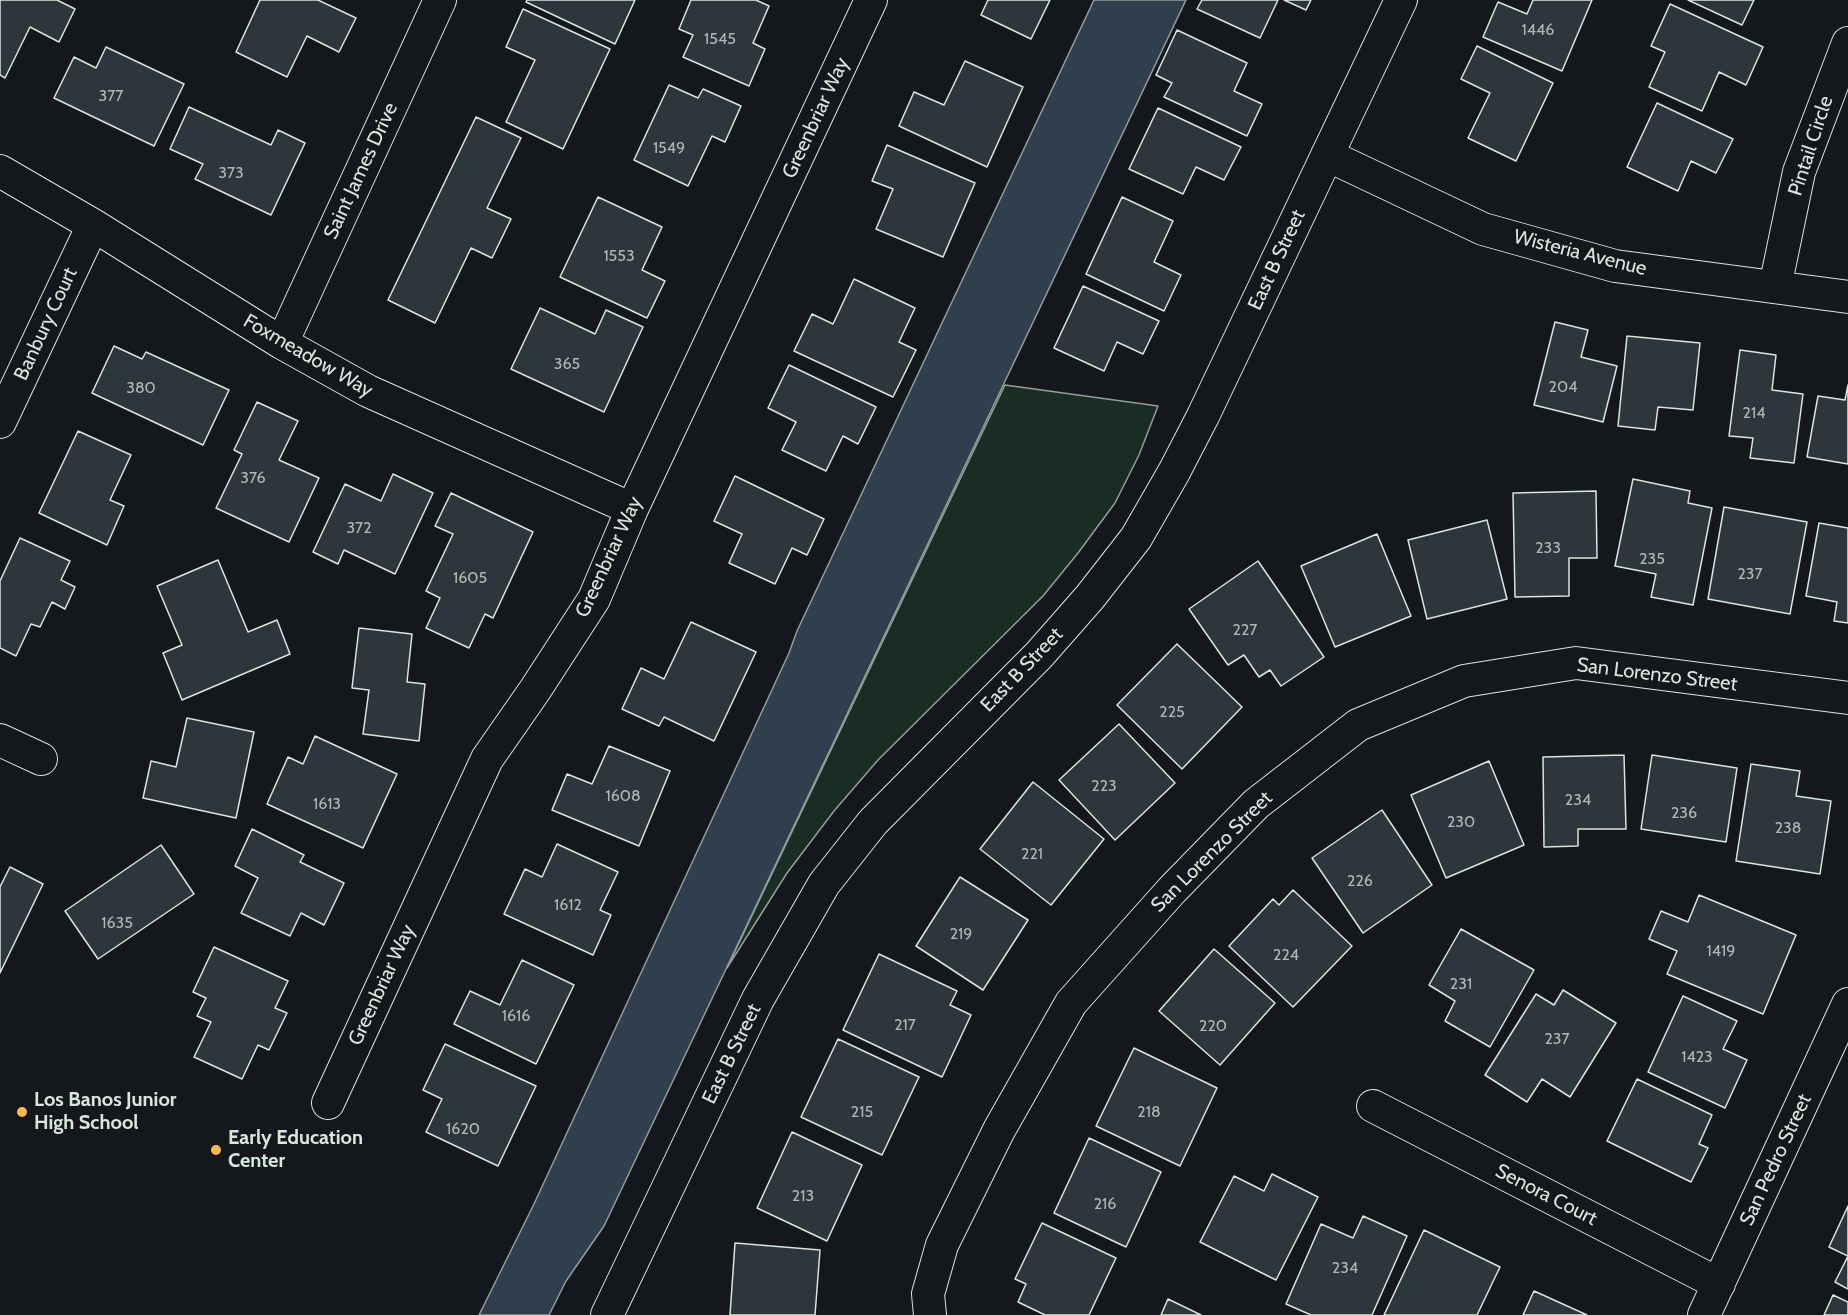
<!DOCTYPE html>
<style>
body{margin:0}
canvas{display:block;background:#14181c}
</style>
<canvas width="1848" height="1315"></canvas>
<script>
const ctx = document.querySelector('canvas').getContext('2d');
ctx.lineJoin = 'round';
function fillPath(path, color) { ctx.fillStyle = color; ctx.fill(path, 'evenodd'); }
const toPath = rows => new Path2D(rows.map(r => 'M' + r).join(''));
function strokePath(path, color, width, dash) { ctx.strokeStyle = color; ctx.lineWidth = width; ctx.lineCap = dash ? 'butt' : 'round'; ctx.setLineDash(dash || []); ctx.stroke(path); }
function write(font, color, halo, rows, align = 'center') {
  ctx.font = font + ' Cabin,sans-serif'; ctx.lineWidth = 4.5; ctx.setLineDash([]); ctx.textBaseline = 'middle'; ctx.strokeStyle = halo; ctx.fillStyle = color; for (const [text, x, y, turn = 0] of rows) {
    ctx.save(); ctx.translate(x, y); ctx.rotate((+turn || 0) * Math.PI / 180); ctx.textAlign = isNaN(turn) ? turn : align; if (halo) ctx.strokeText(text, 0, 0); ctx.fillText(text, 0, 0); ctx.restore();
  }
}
const green = toPath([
 [1005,385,1158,406,1139,455,1115,503,1078,553,1043,596,878,760,834,811,787,873,727,968,1005,385]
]);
const water = toPath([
 [1094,0,1186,0,604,1226,566,1281,549,1315,479,1315,534,1204,789,653,797,631,1094,0]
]);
const building = toPath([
 [0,0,57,0,75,9,59,42,30,27,5,78,0,75,0,0],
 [260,0,318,0,356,18,339,52,307,36,287,77,236,52,260,0],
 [527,0,635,0,615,44,526,2,527,0],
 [691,0,756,0,769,6,753,43,765,49,749,86,683,57,693,35,679,29,691,0],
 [988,0,1050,0,1031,39,981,15,988,0],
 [1202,0,1278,0,1260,38,1197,9,1202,0],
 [1284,0,1311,0,1306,10,1284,0],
 [1533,0,1592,0,1562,71,1483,37,1498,2,1527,14,1533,0],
 [1688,0,1754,0,1742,25,1688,0],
 [1670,4,1763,47,1746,85,1719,72,1702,111,1649,87,1665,52,1651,46,1670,4],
 [523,9,610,49,563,149,506,122,535,60,506,47,523,9],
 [1177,30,1247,63,1234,91,1262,104,1247,136,1164,97,1172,83,1156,75,1177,30],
 [1477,46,1553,83,1516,161,1468,138,1490,93,1461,79,1477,46],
 [106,47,184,84,154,146,54,98,74,57,96,68,106,47],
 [965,61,1023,87,987,167,899,126,914,92,944,105,965,61],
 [669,85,698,98,703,89,741,106,725,142,712,136,688,186,634,160,669,85],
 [1657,103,1733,139,1716,173,1691,161,1678,191,1627,167,1657,103],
 [189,107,271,145,278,130,305,143,271,215,195,179,203,164,170,149,189,107],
 [1158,108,1241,147,1224,180,1196,167,1183,194,1129,169,1158,108],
 [476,117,521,138,487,208,511,219,492,258,471,248,435,323,388,300,476,117],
 [887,145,975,183,943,257,876,229,893,189,872,181,887,145],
 [598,197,662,227,642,270,665,281,647,318,560,277,598,197],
 [1122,197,1173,221,1154,262,1181,275,1164,311,1086,274,1122,197],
 [854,279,915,308,899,342,916,350,893,397,794,351,812,314,833,324,854,279],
 [1083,286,1159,321,1143,354,1117,342,1104,371,1054,348,1083,286],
 [540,308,595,334,606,310,643,327,604,412,511,369,540,308],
 [1555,322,1588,330,1581,357,1617,366,1603,422,1534,405,1555,322],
 [1627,336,1700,343,1693,410,1658,407,1655,430,1618,426,1627,336],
 [114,346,142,359,146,352,229,390,203,445,92,393,114,346],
 [1740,350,1776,355,1772,390,1803,394,1794,463,1750,458,1753,438,1729,436,1740,350],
 [789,365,876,407,858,444,843,436,826,471,782,450,796,422,768,408,789,365],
 [1848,385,1848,464,1807,457,1818,396,1845,400,1848,385],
 [257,402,298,421,279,460,319,478,289,542,216,508,242,454,234,450,257,402],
 [78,431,131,455,110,500,124,506,107,545,39,513,78,431],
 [393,474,433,493,395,574,344,550,338,564,313,552,345,484,381,501,393,474],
 [735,476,824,519,807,555,792,548,775,584,729,563,742,534,714,521,735,476],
 [1633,479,1690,491,1688,503,1712,508,1693,605,1651,597,1656,574,1615,566,1633,479],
 [1596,491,1597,558,1569,558,1569,596,1515,597,1513,493,1596,491],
 [451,493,533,532,493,618,485,614,469,648,426,628,440,598,426,591,453,534,435,526,451,493],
 [1724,507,1807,522,1790,614,1708,599,1724,507],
 [1487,520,1507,599,1427,619,1408,540,1487,520],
 [1819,523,1848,528,1848,623,1834,621,1837,602,1806,596,1819,523],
 [1377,534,1411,616,1335,647,1301,566,1377,534],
 [20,538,70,561,61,580,75,587,65,609,52,602,40,627,31,624,16,656,0,648,0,581,20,538],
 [218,560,248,632,277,620,290,654,182,700,163,653,182,645,157,586,218,560],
 [1258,561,1324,657,1281,686,1270,670,1259,677,1244,655,1228,665,1189,609,1258,561],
 [691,622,756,652,714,741,664,717,659,726,622,709,641,668,664,679,691,622],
 [359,628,412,634,407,682,425,684,419,741,363,734,369,690,352,688,359,628],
 [1177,644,1242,707,1182,769,1117,705,1177,644],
 [187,718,254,732,236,818,143,798,151,761,176,767,187,718],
 [1119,724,1175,783,1115,840,1059,780,1119,724],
 [315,736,397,774,363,848,267,804,288,757,303,764,315,736],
 [609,746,670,771,639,846,552,810,567,774,592,784,609,746],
 [1624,755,1626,829,1578,829,1578,846,1544,847,1543,757,1624,755],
 [1652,755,1737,768,1726,842,1641,829,1652,755],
 [1489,761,1524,845,1446,878,1411,795,1489,761],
 [1751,764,1800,771,1796,796,1831,801,1820,874,1736,861,1751,764],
 [1033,782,1104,839,1051,905,980,849,1033,782],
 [1382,810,1432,885,1363,933,1312,858,1382,810],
 [252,829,304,855,300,862,344,883,324,925,301,913,290,936,241,913,258,878,235,866,252,829],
 [557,844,618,872,600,910,611,915,593,955,504,914,525,869,542,877,557,844],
 [161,845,194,894,98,959,65,911,161,845],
 [10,867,43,884,0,973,0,887,10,867],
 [960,877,1028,920,983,990,916,946,960,877],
 [1293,890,1352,946,1293,1007,1229,946,1273,899,1279,905,1293,890],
 [1699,895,1796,935,1763,1014,1667,974,1677,951,1649,939,1661,911,1688,922,1699,895],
 [1461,929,1534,970,1490,1047,1445,1021,1455,1001,1429,985,1461,929],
 [214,947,288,981,275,1008,287,1013,269,1050,258,1045,242,1079,194,1057,211,1022,197,1016,206,998,193,992,214,947],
 [1214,949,1275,1003,1220,1065,1159,1011,1214,949],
 [879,954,957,991,950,1005,971,1015,942,1077,843,1030,879,954],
 [522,960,574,985,536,1064,454,1024,470,991,500,1005,522,960],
 [1563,990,1616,1023,1570,1097,1542,1079,1527,1102,1485,1075,1536,994,1554,1005,1563,990],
 [1683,996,1737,1021,1723,1049,1747,1060,1725,1108,1648,1072,1683,996],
 [838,1039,919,1077,882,1155,801,1117,838,1039],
 [445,1044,536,1086,498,1166,426,1132,442,1099,423,1090,445,1044],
 [1134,1048,1217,1088,1180,1166,1096,1126,1134,1048],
 [1637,1079,1712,1115,1699,1144,1708,1148,1691,1182,1607,1141,1637,1079],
 [792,1132,862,1165,827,1241,757,1208,792,1132],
 [1089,1138,1161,1172,1126,1247,1054,1213,1089,1138],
 [1272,1174,1318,1197,1276,1280,1200,1242,1234,1176,1264,1191,1272,1174],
 [1848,1206,1848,1289,1835,1282,1848,1256,1829,1247,1848,1206],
 [1363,1216,1407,1236,1372,1315,1311,1315,1286,1304,1321,1224,1353,1238,1363,1216],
 [1042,1223,1116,1258,1089,1315,1045,1315,1018,1302,1026,1284,1015,1279,1042,1223],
 [1424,1230,1500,1267,1477,1315,1384,1315,1424,1230],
 [735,1243,820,1250,815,1315,730,1315,735,1243],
 [1534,1291,1587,1315,1523,1315,1534,1291],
 [1833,1295,1848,1302,1848,1315,1824,1315,1833,1295],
 [1168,1299,1201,1315,1161,1315,1168,1299]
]);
const minor = toPath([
 [1327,155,1483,229,1615,266,1848,297],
 [0,171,93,225,282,343,368,391,632,509],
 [1775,287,1799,172,1848,43],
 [282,343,440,0],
 [0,422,93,225],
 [0,740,41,759],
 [328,1103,487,759,535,690,594,599,632,509,871,0],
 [1373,1106,1719,1284],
 [607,1315,758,999,824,884,873,822,1039,655,1090,597,1136,538,1174,472,1203,416,1401,0],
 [930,1315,928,1294,942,1245,999,1130,1071,1003,1172,890,1256,804,1358,725,1464,681,1576,663,1848,698],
 [1704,1315,1848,1004]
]);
const markers = [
 [22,1112,6,"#ffb74d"],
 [216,1150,6,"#ffb74d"]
];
const numberNames = [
 ["1446",1538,30],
 ["1545",720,39],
 ["377",111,96],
 ["1549",669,148],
 ["373",231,173],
 ["1553",619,256],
 ["365",567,364],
 ["204",1563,387],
 ["380",141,388],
 ["214",1754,413],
 ["376",253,478],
 ["372",359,528],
 ["233",1548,548],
 ["235",1652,559],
 ["237",1750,574],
 ["1605",470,578],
 ["227",1245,630],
 ["225",1172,712],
 ["223",1104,786],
 ["1608",623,796],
 ["234",1578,800],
 ["1613",327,804],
 ["236",1684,813],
 ["230",1461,822],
 ["238",1788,828],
 ["221",1032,854],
 ["226",1360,881],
 ["1612",568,905],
 ["1635",117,923],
 ["219",961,934],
 ["1419",1721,951],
 ["224",1286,955],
 ["231",1461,984],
 ["1616",516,1016],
 ["217",905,1025],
 ["220",1213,1026],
 ["237",1557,1039],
 ["1423",1697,1057],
 ["215",862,1112],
 ["218",1149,1112],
 ["1620",463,1129],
 ["213",803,1196],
 ["216",1105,1204],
 ["234",1345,1268]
];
const streetNames = [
 ["Greenbriar Way",816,118,-65],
 ["Pintail Circle",1811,146,-72],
 ["Saint James Drive",361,171,-65],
 ["Wisteria Avenue",1580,253,14],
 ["East B Street",1277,260,-65],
 ["Banbury Court",46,324,-65],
 ["Foxmeadow Way",308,356,30],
 ["Greenbriar Way",609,557,-65],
 ["East B Street",1022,670,-46],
 ["San Lorenzo Street",1657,675,7],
 ["San Lorenzo Street",1212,852,-45],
 ["Greenbriar Way",382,985,-65],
 ["East B Street",732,1054,-64],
 ["San Pedro Street",1776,1160,-65],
 ["Senora Court",1546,1195,27]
];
const poiNames = [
 ["Los Banos Junior",34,1100],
 ["High School",34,1123],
 ["Early Education",228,1138],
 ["Center",228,1161]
];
fillPath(green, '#1a2d24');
strokePath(green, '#939e99', 1.5);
fillPath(water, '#2f3f4d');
strokePath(water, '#939e99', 1.5);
fillPath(building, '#2c363c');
strokePath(building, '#d8e6dc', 1.5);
strokePath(minor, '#d8e6dc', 34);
strokePath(minor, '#14181c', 32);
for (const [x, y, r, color] of markers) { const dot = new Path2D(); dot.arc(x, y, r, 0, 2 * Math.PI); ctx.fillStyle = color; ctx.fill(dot); strokePath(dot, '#14181c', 2); }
write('16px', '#adbab4', null, numberNames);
write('20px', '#d8e6dc', '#14181c', streetNames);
write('bold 20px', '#d8e6dc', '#14181c', poiNames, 'left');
</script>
